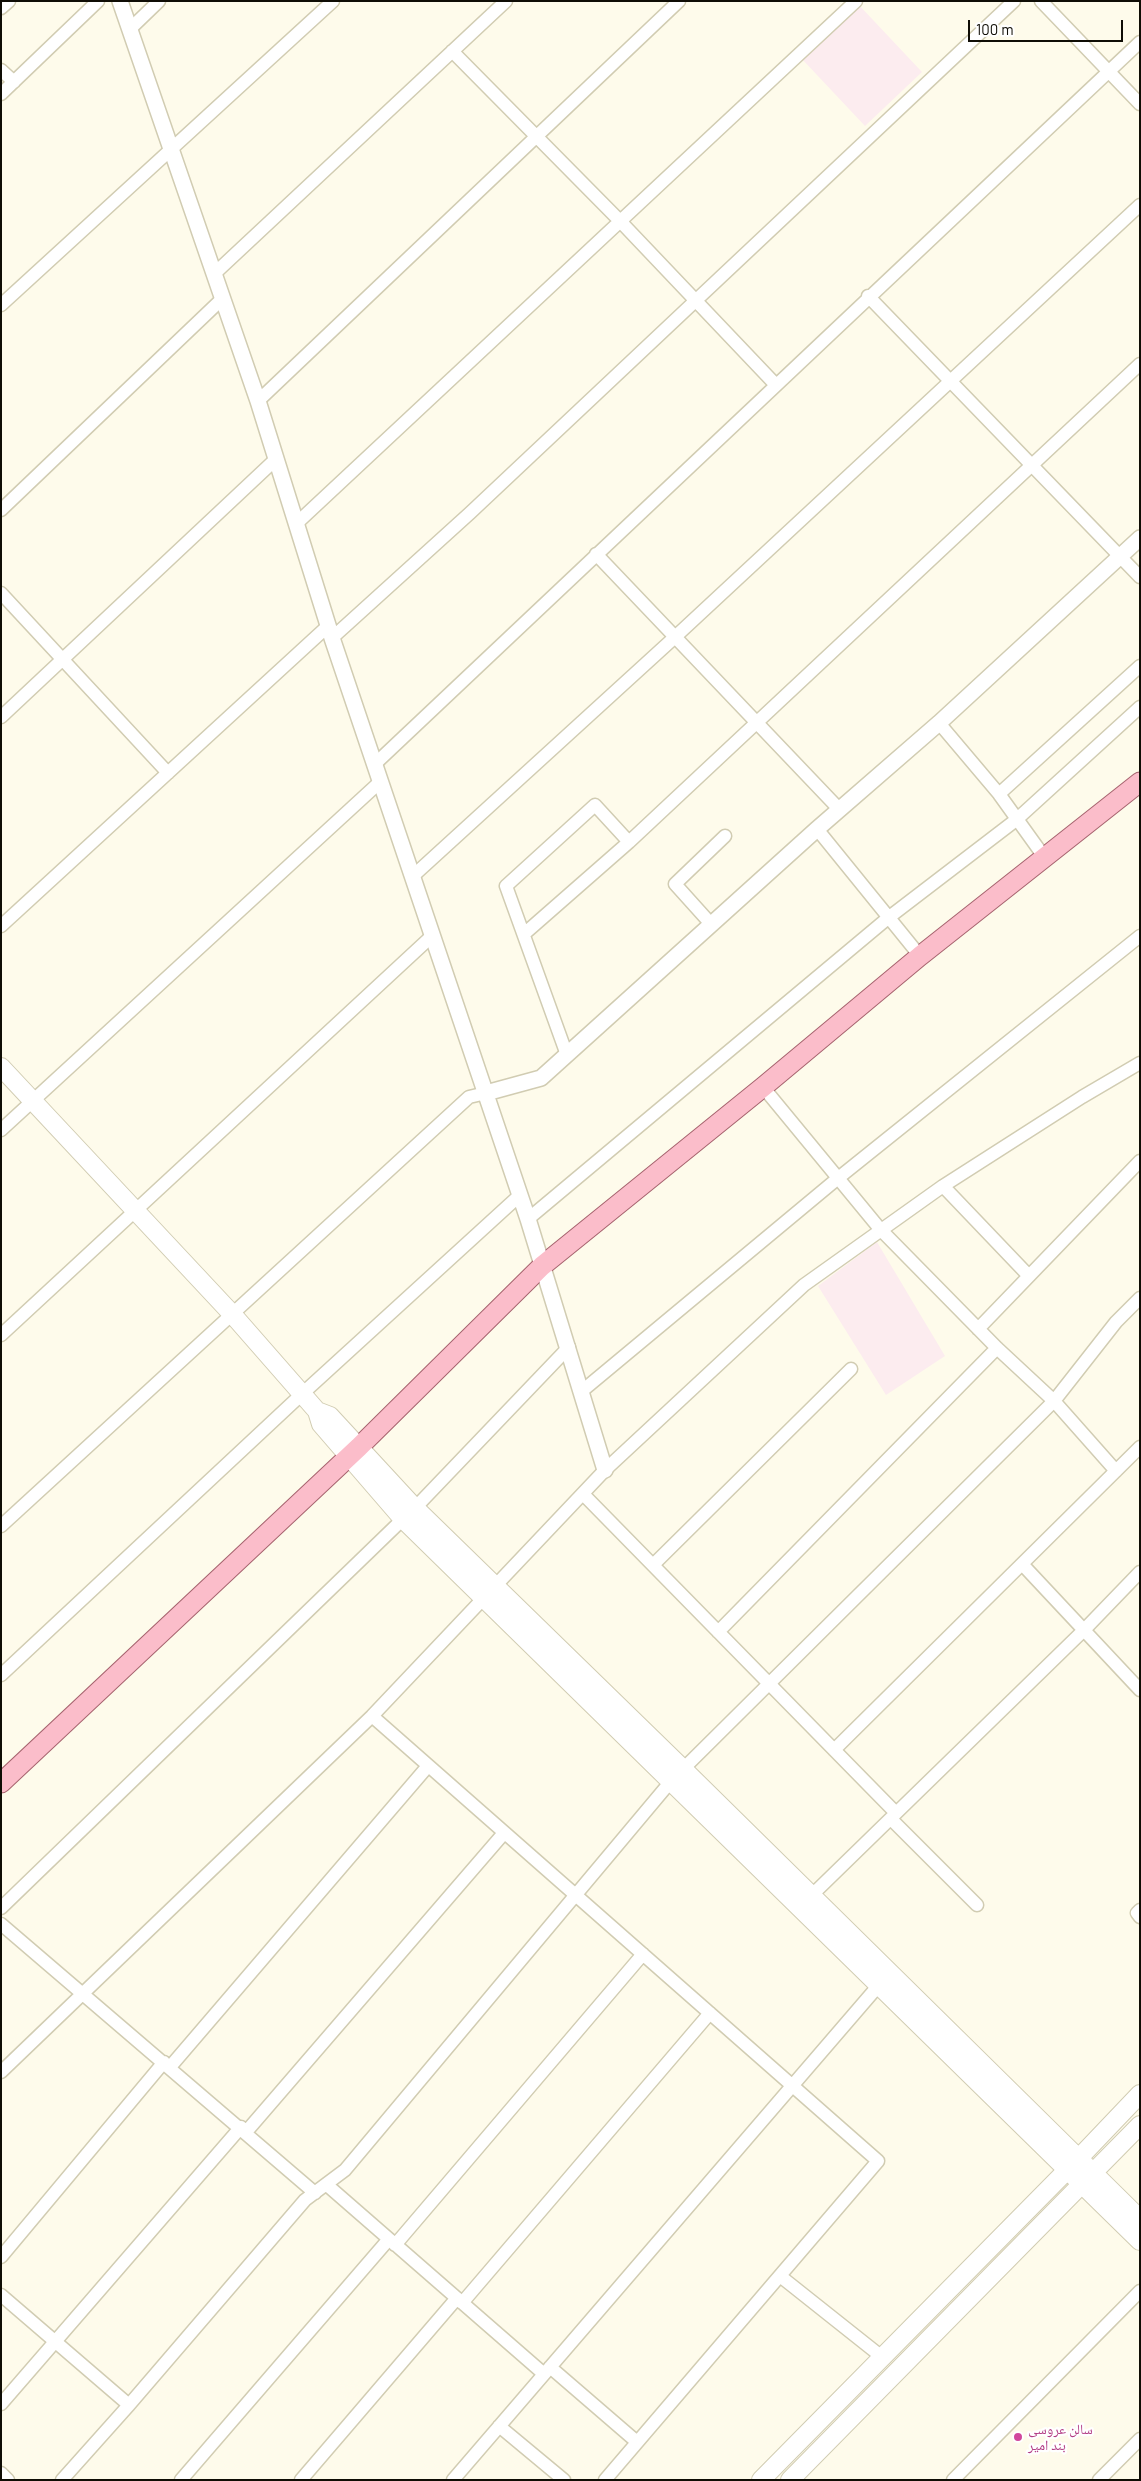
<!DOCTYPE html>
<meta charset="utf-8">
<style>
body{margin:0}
#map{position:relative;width:1141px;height:2481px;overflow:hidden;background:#fefbeb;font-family:Barlow,sans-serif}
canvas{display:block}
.frame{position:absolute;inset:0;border:2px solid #0f0d05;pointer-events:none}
.scale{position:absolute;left:968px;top:20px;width:155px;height:22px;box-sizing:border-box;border:2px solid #0f0d05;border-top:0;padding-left:6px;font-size:15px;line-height:18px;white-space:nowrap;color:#0f0d05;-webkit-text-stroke:4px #fff;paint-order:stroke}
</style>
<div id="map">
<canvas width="1141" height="2481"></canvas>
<div class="frame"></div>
<div class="scale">100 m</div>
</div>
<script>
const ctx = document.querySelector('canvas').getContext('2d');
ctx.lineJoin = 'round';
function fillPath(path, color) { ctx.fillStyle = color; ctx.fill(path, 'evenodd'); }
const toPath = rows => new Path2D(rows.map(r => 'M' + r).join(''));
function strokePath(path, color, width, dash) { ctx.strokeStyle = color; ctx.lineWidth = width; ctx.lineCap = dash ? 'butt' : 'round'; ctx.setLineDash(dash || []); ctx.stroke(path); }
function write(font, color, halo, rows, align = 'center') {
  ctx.font = font + ' Barlow,"Noto Naskh Arabic",sans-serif'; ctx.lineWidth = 4.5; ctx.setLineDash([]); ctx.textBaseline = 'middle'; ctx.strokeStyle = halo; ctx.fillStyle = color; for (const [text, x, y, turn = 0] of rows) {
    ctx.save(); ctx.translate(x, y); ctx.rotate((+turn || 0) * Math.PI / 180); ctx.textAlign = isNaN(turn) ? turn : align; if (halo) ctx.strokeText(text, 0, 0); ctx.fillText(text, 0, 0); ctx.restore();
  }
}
const education = toPath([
 [858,4,922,72,865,126,801,58],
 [877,1242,945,1356,886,1395,818,1286]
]);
const minor = toPath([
 [1041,1,1140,104],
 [1,8,9,1],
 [130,29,159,1],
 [452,51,620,221,775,384],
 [1,70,14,82],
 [1,94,98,1],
 [214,274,506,1],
 [868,296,1140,577],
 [1,305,333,1],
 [258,401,679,1],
 [1,510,222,299],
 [297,523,856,1],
 [596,554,840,810],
 [1,593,168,773],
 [332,638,470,513,1014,1],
 [1,717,276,459],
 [939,723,999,794,1045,858],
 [376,763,1140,42],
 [999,794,1140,666],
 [817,829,920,956],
 [413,876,675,637,1140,205],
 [711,924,675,884,725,836],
 [1,926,328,626],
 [524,934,629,842,1140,364],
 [567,1055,506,886,595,805,629,842],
 [763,1087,880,1229,997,1348,1054,1401,1116,1471],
 [1,1130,381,781],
 [943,1186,1028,1275],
 [528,1219,888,918,1016,820,1140,707],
 [978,1329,1140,1161],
 [1,1335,433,935],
 [582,1391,837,1179,1140,936],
 [583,1494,896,1813],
 [415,1508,569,1347],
 [1,1526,469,1097,486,1093],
 [1022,1564,1140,1690],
 [653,1565,851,1369],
 [718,1632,997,1348],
 [1,1675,302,1394,520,1195],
 [372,1716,878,2161,605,2480],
 [834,1750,1140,1447],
 [891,1819,977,1905],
 [811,1896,1084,1630,1140,1572],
 [1,1908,403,1519],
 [1140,1910,1137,1913,1140,1917],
 [1,1924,315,2193],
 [170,2067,428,1766],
 [1,2072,372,1716,605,1470,804,1285,943,1186,1082,1097,1140,1063],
 [246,2132,504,1833],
 [327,2185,544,2374],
 [395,2245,643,1954],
 [1,2257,164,2062],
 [780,2276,882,2357],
 [1,2295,129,2405],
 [462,2303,710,2013],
 [550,2367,637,2442],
 [1,2404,241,2127],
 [499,2426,564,2480],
 [1,2473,8,2480],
 [62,2480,129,2405,305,2200,345,2170,672,1780,1054,1401,1116,1322,1140,1298],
 [181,2480,389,2239],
 [301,2480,457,2298],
 [453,2480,879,1985],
 [953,2480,1140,2291],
 [1099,2480,1140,2439]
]);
const tertiary = toPath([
 [120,1,258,401,332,638,528,1219,605,1470],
 [486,1093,541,1078,817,829,939,723,1140,538]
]);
const secondary = toPath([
 [1,1067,233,1315,317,1411,321,1424,403,1519,1140,2241],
 [317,1411,330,1416,415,1508,683,1769,1140,2219],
 [761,2480,1078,2159,1140,2094],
 [790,2480,1140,2125]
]);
const primary = toPath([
 [1,1783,359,1447,542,1266,763,1087,920,956,1140,782]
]);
const markers = [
 [1018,2437,5,"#d1479c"]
];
const hotelNames = [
 ["سالن عروسی",1028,2429],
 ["بند امیر",1028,2445]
];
fillPath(education, '#fcecef');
strokePath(minor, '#d1ccb2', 15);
strokePath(tertiary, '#d1ccb2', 18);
strokePath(secondary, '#d1ccb2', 20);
strokePath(primary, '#a6636e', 21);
strokePath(minor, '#fff', 12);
strokePath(tertiary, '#fff', 15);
strokePath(secondary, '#fff', 18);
strokePath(primary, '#fbbdca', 19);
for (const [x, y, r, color] of markers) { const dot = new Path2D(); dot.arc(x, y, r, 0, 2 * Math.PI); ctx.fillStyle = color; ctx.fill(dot); strokePath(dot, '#fff', 2); }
write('14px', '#b23c85', '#fff', hotelNames, 'left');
</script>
